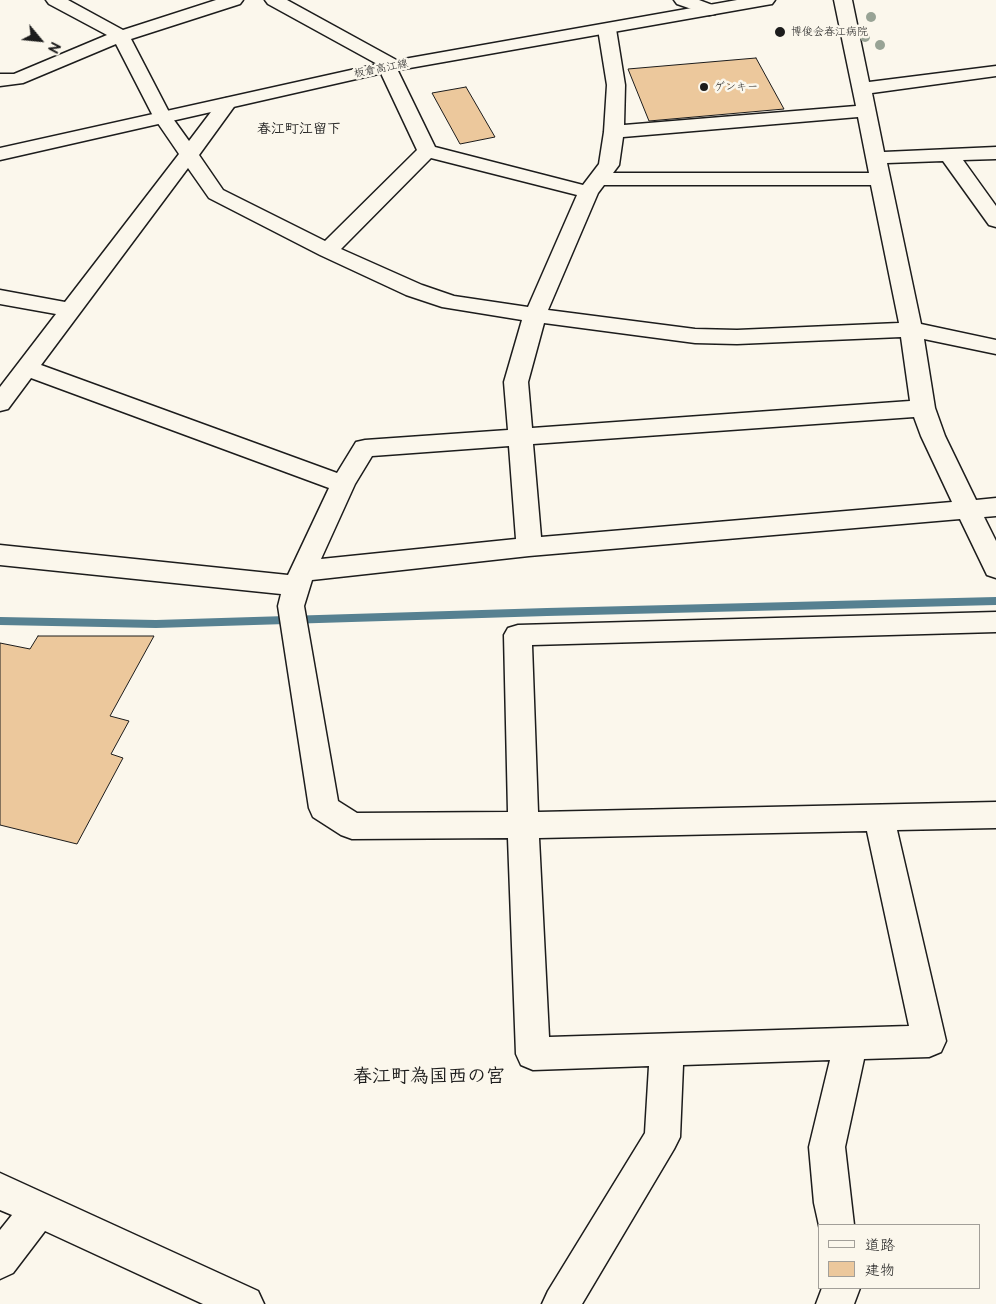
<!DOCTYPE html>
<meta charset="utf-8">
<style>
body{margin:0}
#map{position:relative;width:996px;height:1304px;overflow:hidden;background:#fbf7ec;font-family:"Balsamiq Sans","Klee One",sans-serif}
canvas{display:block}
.legend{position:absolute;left:818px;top:1224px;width:162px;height:65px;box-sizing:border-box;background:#fbf7ec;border:1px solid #a29f99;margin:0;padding:6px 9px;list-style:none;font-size:15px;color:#1c1c1c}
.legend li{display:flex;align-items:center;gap:10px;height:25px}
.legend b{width:25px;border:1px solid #a29f99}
.north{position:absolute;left:15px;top:15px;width:50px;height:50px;-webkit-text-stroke:4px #fbf7ec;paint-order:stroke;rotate:118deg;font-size:14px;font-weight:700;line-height:20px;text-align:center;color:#1c1c1c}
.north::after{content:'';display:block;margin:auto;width:18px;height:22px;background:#1c1c1c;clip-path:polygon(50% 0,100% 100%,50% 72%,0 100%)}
</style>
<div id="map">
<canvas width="996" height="1304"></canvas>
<ul class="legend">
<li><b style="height:6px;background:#fbf7ec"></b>道路</li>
<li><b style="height:14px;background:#ecc89c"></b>建物</li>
</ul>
<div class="north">N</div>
</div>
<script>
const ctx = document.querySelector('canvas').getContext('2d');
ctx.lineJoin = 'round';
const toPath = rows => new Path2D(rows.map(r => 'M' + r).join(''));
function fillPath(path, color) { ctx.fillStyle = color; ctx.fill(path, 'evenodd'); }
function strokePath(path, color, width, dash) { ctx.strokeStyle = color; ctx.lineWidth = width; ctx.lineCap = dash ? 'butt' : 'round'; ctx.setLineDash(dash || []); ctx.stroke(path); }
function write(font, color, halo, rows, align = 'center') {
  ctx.font = font + ' "Balsamiq Sans","Klee One",sans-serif'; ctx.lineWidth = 5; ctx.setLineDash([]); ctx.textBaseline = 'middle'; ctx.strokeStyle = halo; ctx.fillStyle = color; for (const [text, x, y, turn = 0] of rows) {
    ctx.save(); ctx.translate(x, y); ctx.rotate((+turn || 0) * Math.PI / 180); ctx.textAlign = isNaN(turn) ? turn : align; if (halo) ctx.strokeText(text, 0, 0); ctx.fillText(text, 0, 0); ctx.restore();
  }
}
const stream = toPath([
 [996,597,996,605,547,616,156,628,0,625,0,617,156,620,547,608,996,597]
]);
const building = toPath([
 [756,58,784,109,649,121,628,69,756,58],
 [466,87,495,137,460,144,432,93,466,87],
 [38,636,154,636,110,716,129,721,111,754,123,758,77,844,0,825,0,643,30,649,38,636]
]);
const minor = toPath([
 [46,0,68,0,123,30,216,0,243,0,240,4,131,39,171,116,189,141,220,100,227,98,234,100,236,104,199,155,223,190,325,241,417,150,378,67,379,65,268,4,265,0,287,0,400,62,403,66,398,71,435,147,583,185,599,164,604,132,607,85,598,29,601,25,607,24,613,25,616,29,625,85,624,125,856,106,834,0,852,0,869,82,996,66,996,76,872,93,884,152,996,147,996,159,963,160,996,206,996,227,989,225,943,161,887,163,921,324,996,340,996,354,924,339,935,408,945,436,976,500,996,498,996,516,984,517,996,541,996,578,987,575,960,519,529,556,312,580,304,606,338,801,357,813,508,812,504,635,508,628,518,625,996,612,996,632,532,645,538,812,996,802,996,828,897,830,946,1041,941,1052,929,1057,864,1059,845,1147,854,1225,820,1225,820,1230,814,1203,809,1147,830,1060,683,1065,680,1137,674,1149,582,1304,542,1304,548,1291,645,1133,649,1066,533,1070,521,1065,516,1054,508,838,352,839,341,835,313,817,309,808,278,606,281,594,0,565,0,545,288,575,329,488,31,378,8,409,0,411,0,387,56,314,0,304,0,290,65,302,179,154,153,116,116,44,23,83,0,86,0,74,14,74,107,35,49,4,46,0],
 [858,117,869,173,613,173,619,165,623,137,858,117],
 [431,158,577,195,528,307,454,296,422,285,341,249,431,158],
 [188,168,209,198,320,255,406,295,442,307,522,320,504,382,508,430,365,440,356,442,337,473,41,365,188,168],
 [604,185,871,185,899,323,737,330,695,329,548,310,598,193,604,185],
 [544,323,695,343,737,344,901,337,910,401,532,428,528,382,544,323],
 [914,417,921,436,952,502,541,537,533,444,914,417],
 [509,446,516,539,321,559,355,484,372,456,509,446],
 [867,831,909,1026,549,1037,539,838,867,831],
 [674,0,699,0,715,6,718,10,715,14,709,15,677,4,674,0],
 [0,1173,258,1291,264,1304,203,1304,45,1231,13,1273,0,1279,0,1230,12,1215,0,1210,0,1173],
 [822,1288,860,1288,854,1304,816,1304,822,1288]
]);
const major = toPath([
 [737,0,775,0,772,4,766,5,387,72,0,160,0,148,387,62,737,0]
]);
const trees = [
 [871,17],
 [865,37],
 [880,45]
];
const markers = [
 [780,32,6,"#1c1c1c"],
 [704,87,5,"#1c1c1c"]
];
const farPoinames = [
 ["博俊会春江病院",791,32],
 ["ゲンキー",714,87]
];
const farStreetnames = [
 ["板倉高江線",381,69,-11]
];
const farQuarternames = [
 ["春江町江留下",299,129]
];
const nearQuarternames = [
 ["春江町為国西の宮",429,1077]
];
fillPath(stream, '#578191');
fillPath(building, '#ecc89c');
strokePath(building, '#1c1c1c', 1);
strokePath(minor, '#1c1c1c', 3);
strokePath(major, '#1c1c1c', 3);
fillPath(minor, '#fbf7ec');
fillPath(major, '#fbf7ec');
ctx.fillStyle = '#98a395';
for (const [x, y] of trees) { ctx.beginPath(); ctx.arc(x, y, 5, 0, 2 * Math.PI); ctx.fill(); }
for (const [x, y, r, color] of markers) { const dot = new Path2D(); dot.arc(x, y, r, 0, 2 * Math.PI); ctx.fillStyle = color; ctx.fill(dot); strokePath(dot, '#fbf7ec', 2); }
write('11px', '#1c1c1c', '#fbf7ec', farPoinames, 'left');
write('11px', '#1c1c1c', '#fbf7ec', farStreetnames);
write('bold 14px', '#1c1c1c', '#fbf7ec', farQuarternames);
write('bold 19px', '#1c1c1c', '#fbf7ec', nearQuarternames);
</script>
